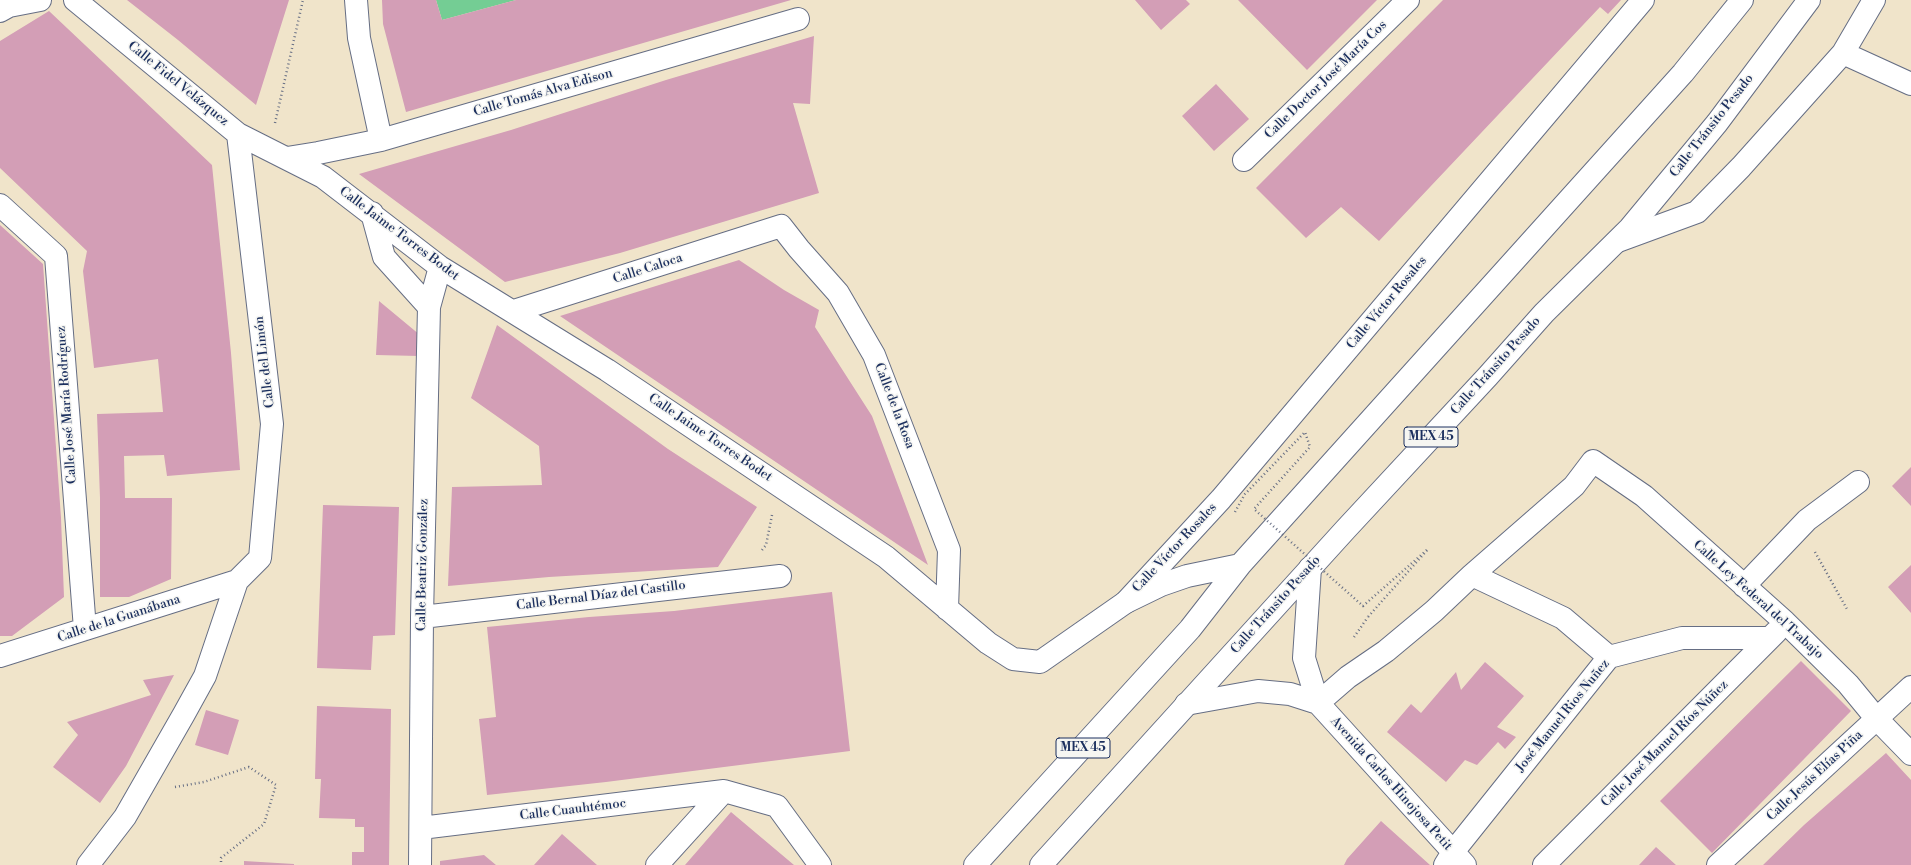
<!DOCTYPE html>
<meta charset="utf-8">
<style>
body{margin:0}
canvas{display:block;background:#f0e4ca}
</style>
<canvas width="1911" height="865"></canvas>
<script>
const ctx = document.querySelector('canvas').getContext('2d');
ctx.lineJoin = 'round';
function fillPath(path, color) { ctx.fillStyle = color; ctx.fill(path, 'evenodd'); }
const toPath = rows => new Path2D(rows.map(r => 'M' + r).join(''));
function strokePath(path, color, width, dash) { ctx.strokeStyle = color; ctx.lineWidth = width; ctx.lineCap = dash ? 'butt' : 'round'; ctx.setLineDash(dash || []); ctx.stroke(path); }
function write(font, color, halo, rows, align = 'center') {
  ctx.font = font + ' "Libre Bodoni",serif'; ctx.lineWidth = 3; ctx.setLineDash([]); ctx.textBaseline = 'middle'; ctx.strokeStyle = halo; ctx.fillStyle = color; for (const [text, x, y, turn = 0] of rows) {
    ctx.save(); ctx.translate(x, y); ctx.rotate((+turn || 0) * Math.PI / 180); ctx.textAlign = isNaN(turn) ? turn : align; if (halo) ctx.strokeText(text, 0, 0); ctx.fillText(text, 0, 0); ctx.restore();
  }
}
const green = toPath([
 [436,0,516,0,442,20]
]);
const building = toPath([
 [127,0,289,0,256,105,178,40],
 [382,0,436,0,442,20,516,0,791,0,406,112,383,24],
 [1135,0,1186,0,1190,4,1161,30],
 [1238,0,1377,0,1307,70],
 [1443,0,1621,0,1608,14,1600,7,1379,241,1341,207,1306,238,1256,188],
 [49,11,212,165,231,353,240,470,167,476,164,455,124,456,125,498,172,498,171,579,129,597,100,597,100,498,97,414,163,412,158,359,94,368,83,271,87,251,0,168,0,41],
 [814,36,810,104,793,103,819,193,620,253,505,282,359,174,511,130,666,80],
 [1216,84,1249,119,1214,151,1182,116],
 [0,225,43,264,61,518,64,597,12,636,0,636],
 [739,260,784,290,819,310,815,327,872,416,928,565,560,316],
 [379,301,420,335,419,356,376,355],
 [497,325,668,449,757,507,718,567,549,577,448,586,452,487,542,485,539,446,471,398],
 [1911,467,1911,506,1892,486],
 [323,505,399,507,395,635,373,636,371,670,317,668],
 [1911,565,1911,613,1888,587],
 [832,592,850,751,606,782,487,795,479,719,496,717,487,627,589,617,674,611],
 [1801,661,1851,711,1712,853,1660,801],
 [1485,662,1524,696,1497,727,1516,737,1505,749,1498,742,1477,765,1465,760,1446,782,1387,732,1411,704,1421,713,1456,672,1461,690],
 [174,675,126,766,100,803,53,767,78,735,67,722,151,695,143,680],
 [317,706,391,709,389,865,352,865,352,852,364,852,364,827,355,827,355,819,319,818,321,779,315,779],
 [206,710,239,720,228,755,195,745],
 [1886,753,1911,780,1911,865,1763,865,1804,825],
 [731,812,794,865,685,865],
 [1381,821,1430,865,1344,865,1347,859],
 [562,834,597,865,534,865],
 [1656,847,1676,865,1639,865],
 [484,855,496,865,440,865,440,861],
 [244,861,294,864,294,865,244,865]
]);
const path = toPath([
 [275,123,303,0],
 [762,550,766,545,772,515],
 [1815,552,1848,611],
 [1354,637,1368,617],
 [175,787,204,782,249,767,276,785,264,824,221,858,221,865]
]);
const street = toPath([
 [75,0,238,134,323,177,440,267,607,370,886,557,988,643,1013,659,1040,662,1126,602,1221,499,1643,0],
 [356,0,359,38,381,140],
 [0,11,9,6,40,0],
 [1843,53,1911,84],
 [287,158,318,153,381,140,798,19],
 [1244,160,1408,0],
 [0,205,56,256,85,629],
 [372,213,384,257,429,307],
 [1618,241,1697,212,1741,167,1843,53,1874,0],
 [514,311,781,226,799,249,838,293,874,355,949,550,947,609],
 [1310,568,1304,658,1318,703,1465,865],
 [1472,575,1563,618,1609,657],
 [1744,586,1807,520,1858,482],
 [422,617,780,576],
 [0,656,237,581],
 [1318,703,1348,677,1386,651,1434,611,1472,575,1574,486,1593,461,1644,496,1785,622,1848,684,1876,718,1911,754],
 [1186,704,1258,691,1290,694,1318,703],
 [421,828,724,791,777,806,820,865],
 [88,865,125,817,184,714,205,676,237,581,260,558,272,424,238,134],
 [420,865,422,617,429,307,440,267],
 [657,865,724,791],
 [1445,865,1453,852,1609,657,1682,638,1770,638],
 [1544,865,1776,632],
 [1718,865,1911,687]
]);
const primary = toPath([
 [1126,602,1161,585,1187,576,1240,565],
 [975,865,1190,629,1240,565,1683,73,1742,0],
 [1041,865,1345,530,1488,376,1544,313,1630,228,1717,123,1809,0]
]);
const pathBridge = toPath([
 [1235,512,1245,494,1305,432,1310,447,1254,509,1363,606,1428,549,1368,617]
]);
const shields = [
 [1431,437,54],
 [1083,748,54]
];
const shieldNames = [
 ["MEX 45",1431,437],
 ["MEX 45",1083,748]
];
const streetNames = [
 ["Calle Doctor José María Cos",1326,80,-44],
 ["Calle Fidel Velázquez",178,84,39],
 ["Calle Tomás Alva Edison",543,93,-16],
 ["Calle Tránsito Pesado",1712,126,-52],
 ["Calle Jaime Torres Bodet",399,234,37],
 ["Calle Caloca",648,269,-18],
 ["Calle Víctor Rosales",1387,303,-50],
 ["Calle del Limón",265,362,-97],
 ["Calle Tránsito Pesado",1496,366,-48],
 ["Calle José María Rodríguez",67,405,-94],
 ["Calle de la Rosa",894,406,69],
 ["Calle Jaime Torres Bodet",710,438,34],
 ["Calle Víctor Rosales",1175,548,-47],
 ["Calle Beatriz González",423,565,-89],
 ["Calle Bernal Díaz del Castillo",601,596,-7],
 ["Calle Ley Federal del Trabajo",1758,600,42],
 ["Calle Tránsito Pesado",1276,605,-48],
 ["Calle de la Guanábana",119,619,-18],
 ["José Manuel Rios Nuñez",1563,716,-51],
 ["Calle José Manuel Ríos Núñez",1665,744,-45],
 ["Calle Jesús Elías Piña",1815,776,-43],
 ["Avenida Carlos Hinojosa Petit",1391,784,48],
 ["Calle Cuauhtémoc",573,810,-7]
];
fillPath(green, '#74cd94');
fillPath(building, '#d39eb6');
strokePath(street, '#666e84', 24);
strokePath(primary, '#666e84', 24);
strokePath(path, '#666e84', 2.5, [1, 3]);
strokePath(street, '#fff', 22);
strokePath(primary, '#fff', 22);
strokePath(pathBridge, '#666e84', 2.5, [1, 3]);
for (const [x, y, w] of shields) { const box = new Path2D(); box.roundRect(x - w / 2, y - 10, w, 20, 3); ctx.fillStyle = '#f6f6f2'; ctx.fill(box); strokePath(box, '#1b2f5e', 1); }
write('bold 12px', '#1b2f5e', null, shieldNames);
write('13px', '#1b2f5e', '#f6f6f2', streetNames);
</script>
